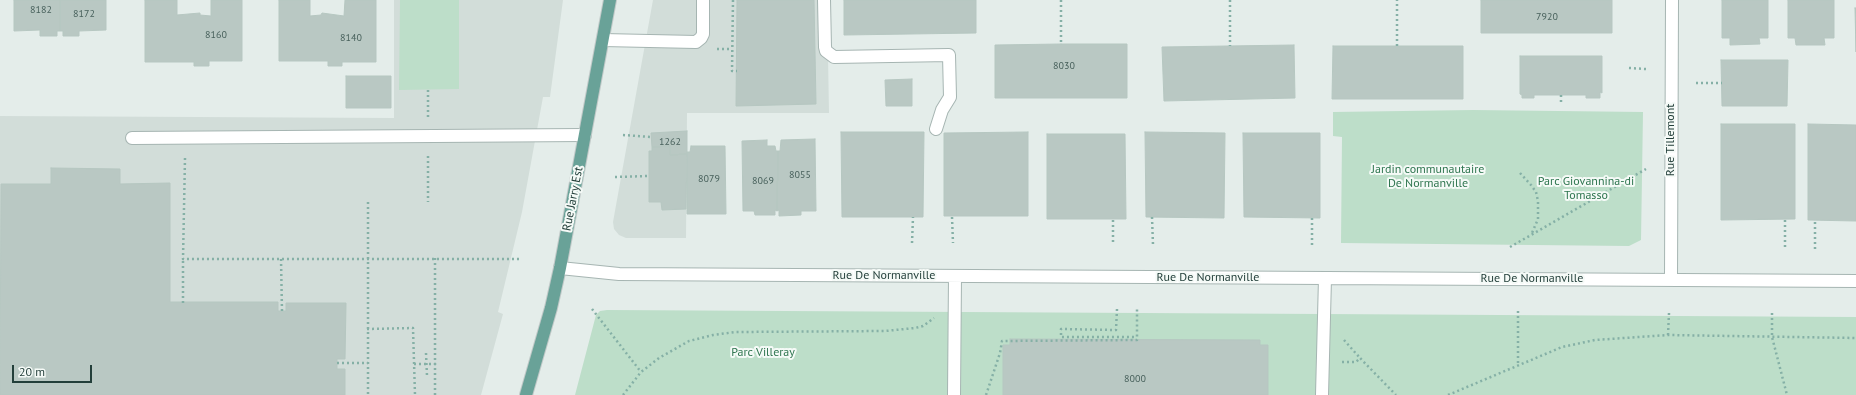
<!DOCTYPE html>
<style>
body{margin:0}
#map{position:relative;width:1856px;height:395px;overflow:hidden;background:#e4edea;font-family:"PT Sans",sans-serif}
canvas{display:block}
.scale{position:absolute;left:12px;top:365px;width:80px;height:18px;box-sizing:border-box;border:2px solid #233f3a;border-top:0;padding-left:5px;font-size:12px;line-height:14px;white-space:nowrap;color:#233f3a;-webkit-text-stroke:3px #f5faf7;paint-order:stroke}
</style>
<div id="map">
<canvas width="1856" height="395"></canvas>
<div class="scale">20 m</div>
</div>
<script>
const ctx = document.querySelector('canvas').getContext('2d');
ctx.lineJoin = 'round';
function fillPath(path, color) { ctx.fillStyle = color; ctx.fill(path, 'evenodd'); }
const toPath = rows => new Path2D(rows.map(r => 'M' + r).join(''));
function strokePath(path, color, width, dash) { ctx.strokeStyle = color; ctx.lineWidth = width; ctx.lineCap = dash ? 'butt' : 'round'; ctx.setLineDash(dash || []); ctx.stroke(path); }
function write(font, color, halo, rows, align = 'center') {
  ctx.font = font + ' "PT Sans",sans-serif'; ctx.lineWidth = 4; ctx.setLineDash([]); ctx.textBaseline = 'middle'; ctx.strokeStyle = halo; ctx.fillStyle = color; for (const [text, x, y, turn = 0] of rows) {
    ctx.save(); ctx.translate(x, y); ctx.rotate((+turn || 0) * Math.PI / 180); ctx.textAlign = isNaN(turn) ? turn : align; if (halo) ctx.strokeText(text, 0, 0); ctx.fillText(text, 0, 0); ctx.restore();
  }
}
const built = toPath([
 [394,0,563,0,550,97,543,97,522,212,498,312,503,314,481,395,0,395,0,116,394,118],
 [653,0,827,0,829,113,687,113,686,238,626,238,619,235,614,229,613,222]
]);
const green = toPath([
 [400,0,459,0,459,89,399,90],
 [1473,110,1643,112,1641,240,1629,246,1341,243,1342,137,1333,136,1333,112],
 [607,310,1856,317,1856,395,575,395,596,315,600,311]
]);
const building = toPath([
 [14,0,60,0,60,31,57,31,57,36,40,36,40,30,14,31,14,0],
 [60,0,106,0,106,30,79,31,79,36,63,36,63,31,60,31,60,0],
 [145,0,177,0,177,15,200,13,200,15,211,16,211,0,242,0,242,61,209,61,209,66,194,66,194,62,145,62,145,0],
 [279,0,310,0,310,16,321,15,322,13,344,16,345,0,376,0,376,62,342,62,342,66,328,66,328,61,279,61,279,0],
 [737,0,814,0,816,104,736,106,737,0],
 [844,0,976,0,976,33,844,35,844,0],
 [1481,0,1612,0,1612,33,1481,33,1481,0],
 [1722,0,1768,0,1768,38,1759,38,1760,44,1730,45,1730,38,1722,38,1722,0],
 [1788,0,1834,0,1834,38,1824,38,1825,45,1796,45,1795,38,1788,38,1788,0],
 [1855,8,1856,8,1856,52,1855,8],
 [1061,44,1127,44,1127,98,995,98,995,45,1061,44],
 [1294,45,1295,98,1164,101,1162,47,1294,45],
 [1333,46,1463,46,1463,99,1332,99,1333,46],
 [1520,56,1602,56,1602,93,1600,92,1600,98,1586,98,1586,95,1534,95,1534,98,1522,98,1522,95,1520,94,1520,56],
 [1721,60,1788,60,1787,106,1722,106,1721,60],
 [346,76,391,76,391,108,346,108,346,76],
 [912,79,912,106,886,106,885,80,912,79],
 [1721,124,1795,124,1795,219,1721,220,1721,124],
 [1808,124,1856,125,1856,221,1808,220,1808,124],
 [687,131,687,154,670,155,670,146,652,147,651,133,687,131],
 [841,132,924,132,923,217,842,217,841,132],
 [1028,132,1028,216,944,216,944,133,1028,132],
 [1145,132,1225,133,1224,218,1146,217,1145,132],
 [1243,133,1320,133,1320,218,1244,217,1243,133],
 [1047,134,1125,134,1126,219,1047,219,1047,134],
 [815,139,816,211,801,211,801,215,779,216,779,210,777,211,778,151,780,151,781,140,815,139],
 [767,140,767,146,775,146,776,151,778,151,777,211,775,210,775,215,755,215,754,211,743,211,742,141,767,140],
 [670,146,670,155,687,154,686,209,662,210,661,202,649,202,649,151,652,151,652,147,670,146],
 [691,146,725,146,726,214,687,214,687,152,690,152,691,146],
 [51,168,120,169,120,184,170,183,170,302,278,302,278,311,286,311,286,303,346,303,345,359,337,359,337,369,345,369,345,395,0,395,1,184,51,184,51,168],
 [1010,339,1260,340,1260,345,1268,345,1268,395,1003,395,1003,345,1010,345,1010,339]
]);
const path = toPath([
 [733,0,732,71,737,71],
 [1061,0,1061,44],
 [1230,0,1230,46],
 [1397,46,1397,0],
 [717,49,732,49],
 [1629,68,1646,69],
 [1696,83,1722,83],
 [1561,95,1561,103],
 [428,117,428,89],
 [623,135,651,137],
 [428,156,428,202],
 [185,158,183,259,521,259],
 [1520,173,1531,185,1536,192,1538,201,1538,219,1532,233],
 [615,177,649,176],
 [368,202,368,395],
 [952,217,953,243],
 [1152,217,1153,245],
 [1113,220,1113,244],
 [1785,220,1785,249],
 [912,243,913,217],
 [1312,245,1312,218],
 [1510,247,1646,169],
 [1815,249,1815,220],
 [435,258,435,395],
 [281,259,282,311],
 [183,303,183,259],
 [592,309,641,372],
 [1117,309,1116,330,1061,329,1061,337,1136,337],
 [1518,311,1518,365],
 [1772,313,1772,337,1787,395],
 [367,329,413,328,415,395],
 [1668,335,1669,313],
 [1344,340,1360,358],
 [426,353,427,376],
 [1342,362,1356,362,1360,358,1396,395],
 [337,363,368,363],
 [414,364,436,364],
 [623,395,641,372,659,358,689,341,713,335,735,332,885,331,915,328,923,326,934,318],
 [986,395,1000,353,1002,341,1137,340,1137,309],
 [1448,395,1562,347,1595,340,1668,335,1856,338]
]);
const minor = toPath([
 [824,0,825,47,826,51,834,57,949,55,950,97,942,110,936,129],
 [603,40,696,42,701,38,703,34,703,0],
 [132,138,585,135],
 [560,268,619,274,1856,281],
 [1671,280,1672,0],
 [954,395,955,276],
 [1322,395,1325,278]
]);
const major = toPath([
 [526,395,551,308,560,268,610,0]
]);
const numberNames = [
 ["8182",41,10],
 ["8172",84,14],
 ["7920",1547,17],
 ["8160",216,35],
 ["8140",351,38],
 ["8030",1064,66],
 ["1262",670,142],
 ["8055",800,175],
 ["8079",709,179],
 ["8069",763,181],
 ["8000",1135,379]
];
const streetNames = [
 ["Rue Tillemont",1671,140,-90],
 ["Rue Jarry Est",573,199,-79],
 ["Rue De Normanville",884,276],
 ["Rue De Normanville",1208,278],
 ["Rue De Normanville",1532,279]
];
const parkNames = [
 ["Jardin communautaire",1428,170],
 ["De Normanville",1428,184],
 ["Parc Giovannina-di",1586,182],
 ["Tomasso",1586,196],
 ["Parc Villeray",763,353]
];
fillPath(built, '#d2ddd9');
fillPath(green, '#bddec9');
fillPath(building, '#b9c8c3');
strokePath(building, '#b6c7c1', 1);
strokePath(minor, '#a6b5b2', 14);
strokePath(major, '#c1c9c8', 14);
strokePath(path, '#85b0a6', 2.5, [2, 3]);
strokePath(minor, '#fff', 12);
strokePath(major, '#69a298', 12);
write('10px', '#48615c', null, numberNames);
write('12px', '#233f3a', '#f5faf7', streetNames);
write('12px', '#2e754f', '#f5faf7', parkNames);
</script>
